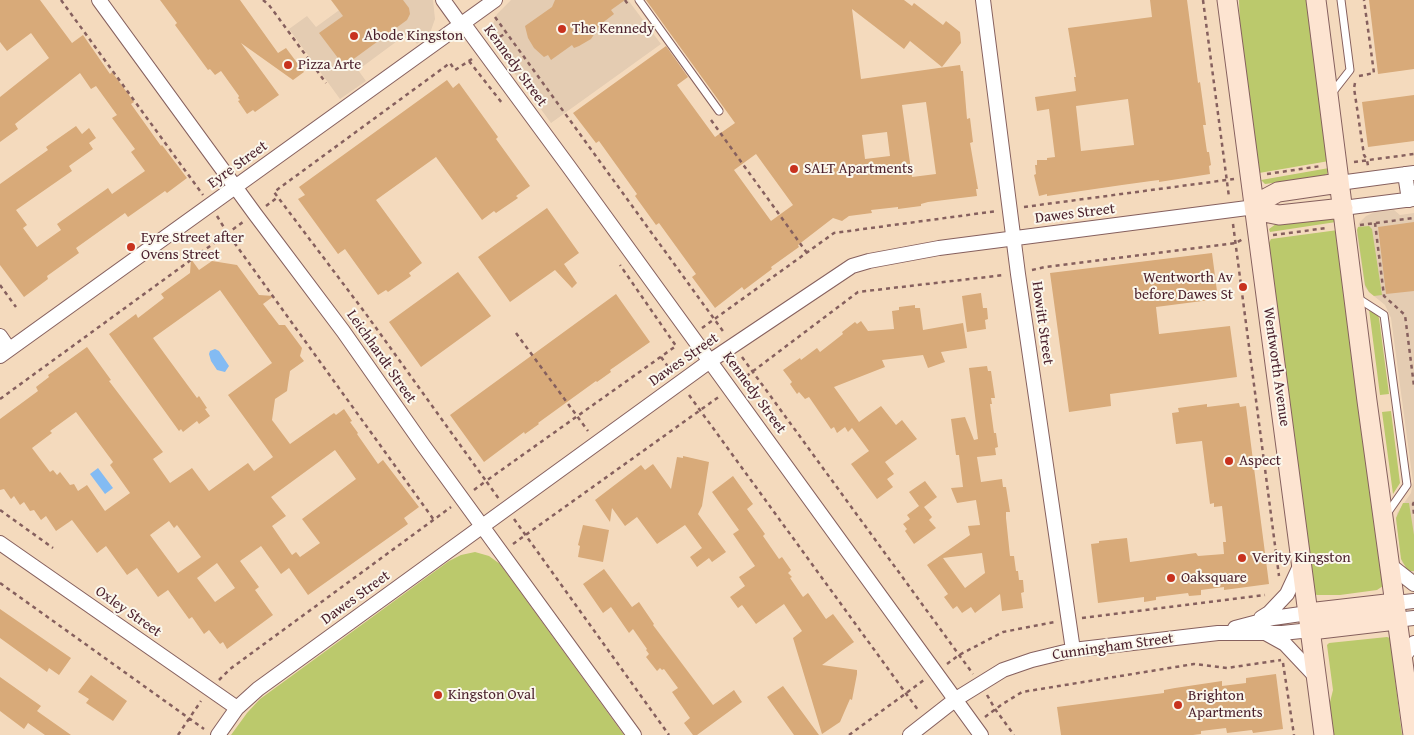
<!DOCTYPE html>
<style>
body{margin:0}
canvas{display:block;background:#f4dabd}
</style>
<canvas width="1414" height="735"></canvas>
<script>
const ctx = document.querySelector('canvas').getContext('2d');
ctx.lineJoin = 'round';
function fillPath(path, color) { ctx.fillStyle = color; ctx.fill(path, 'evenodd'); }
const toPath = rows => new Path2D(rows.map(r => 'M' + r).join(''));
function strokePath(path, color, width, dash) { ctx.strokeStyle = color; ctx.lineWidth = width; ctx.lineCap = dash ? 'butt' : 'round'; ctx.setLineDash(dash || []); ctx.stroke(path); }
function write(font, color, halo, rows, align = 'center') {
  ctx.font = font + ' "Gentium Book Plus",serif'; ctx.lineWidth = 4; ctx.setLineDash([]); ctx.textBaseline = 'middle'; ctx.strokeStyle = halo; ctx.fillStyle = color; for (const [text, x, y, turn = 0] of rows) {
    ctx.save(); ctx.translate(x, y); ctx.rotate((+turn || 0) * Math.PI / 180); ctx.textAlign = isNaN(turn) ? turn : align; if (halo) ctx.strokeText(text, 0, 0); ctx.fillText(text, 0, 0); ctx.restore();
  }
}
const built = toPath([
 [353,0,433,0,435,19,430,33,417,44,408,33,358,70,366,81,340,99,289,29,307,16,316,27],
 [511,0,628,0,661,44,551,123,499,52,493,39,493,24,497,14],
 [1394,210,1400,215,1414,213,1414,578,1402,562,1396,520,1397,513,1411,493,1413,482,1391,318,1385,305,1369,292,1365,287,1357,235,1359,223,1366,216,1375,212]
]);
const green = toPath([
 [1239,0,1308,0,1329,161,1259,173,1240,27],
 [1329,168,1327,174,1320,177,1265,184,1261,180],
 [1334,217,1336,222,1270,232,1269,229,1276,224],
 [1369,226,1372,229,1382,295,1374,296,1369,292,1365,285,1357,230,1358,227],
 [1338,230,1383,586,1377,590,1340,595,1317,595,1314,594,1269,243,1271,239],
 [1369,309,1376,313,1379,318,1389,394,1380,395],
 [1391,411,1400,483,1393,494,1382,412],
 [1403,503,1409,503,1414,535,1414,571,1408,571,1401,559,1396,518],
 [475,552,489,556,500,564,624,735,231,735,247,713,260,699,449,561,461,555],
 [1387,637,1390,638,1402,735,1332,735,1329,706,1333,690,1327,645,1329,643]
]);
const water = toPath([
 [215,349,219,351,229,366,225,372,217,370,211,361,209,354,210,351],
 [98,468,113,488,105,494,90,474]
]);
const building = toPath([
 [0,0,40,0,72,43,83,35,110,74,112,72,134,102,131,104,161,146,162,145,187,178,167,193,165,191,128,217,125,213,76,248,79,253,47,276,48,279,24,297,0,265,0,184,48,150,46,147,76,126,82,134,89,128,96,138,89,143,93,149,69,166,72,171,16,210,27,225,23,228,37,247,61,230,57,224,108,188,112,194,145,171,131,152,135,149,112,118,117,115,96,86,91,89,80,73,15,124,18,129,0,142,0,97,49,58,31,33,7,51,0,42],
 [160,0,240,0,278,53,286,48,304,72,293,80,241,43,279,95,255,112,253,110,247,114,238,101,240,100,238,98,239,96,221,71,215,75,210,69,208,70,175,25,177,23],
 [331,0,403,0,409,8,410,14,407,20,344,66,319,33,343,16],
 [555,0,625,0,611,10,614,14,601,24,591,39,579,46,574,48,572,45,551,60,548,55,544,57,534,48,528,38,525,26,552,7],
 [646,0,904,0,912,6,914,3,943,25,946,21,960,32,961,43,942,67,910,41,904,49,852,9,861,79,960,65,961,71,963,71,967,119,970,118,973,142,970,143,978,189,976,189,977,196,928,202,921,204,921,206,898,209,898,207,871,210,872,213,849,216,842,221,833,218,798,245,799,247,771,267,772,269,744,290,742,287,715,308,692,277,696,274,659,223,656,225,635,196,637,194,599,141,596,143,573,113,666,46,688,77,677,85,715,137,735,123],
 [926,102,936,174,912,177,902,105],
 [887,132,890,156,865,159,862,135],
 [756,154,793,205,771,221,734,170],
 [1150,0,1187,0,1198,83,1200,82,1206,125,1203,125,1207,152,1209,152,1211,165,1209,166,1210,174,1159,182,1159,180,1151,181,1122,185,1047,196,1047,194,1039,196,1034,175,1036,174,1035,165,1037,165,1037,160,1047,160,1047,158,1055,157,1049,109,1037,111,1035,97,1076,91,1074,77,1076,77,1068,28,1152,17],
 [1128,99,1134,145,1081,151,1076,106],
 [1369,0,1414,0,1414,69,1378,74],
 [447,80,453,88,459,83,498,137,496,139,530,186,516,196,518,198,496,213,494,211,482,220,436,157,376,200,422,263,409,273,411,276,388,292,386,290,378,295,345,249,338,254,298,199,305,195,299,187],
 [1414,95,1414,141,1368,147,1362,102],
 [547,208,579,253,564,264,577,283,572,288,555,270,510,302,478,257],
 [1414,222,1414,291,1386,294,1378,227],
 [1212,253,1218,299,1156,307,1159,334,1230,326,1237,377,1110,394,1111,406,1069,412,1050,273],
 [191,259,199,270,212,261,237,265,259,295,274,296,263,304,279,325,285,325,302,348,300,356,304,361,290,371,287,391,275,399,272,420,290,444,334,413,336,415,344,409,352,421,350,422,358,433,357,434,378,464,383,460,419,507,404,518,408,524,308,595,289,568,281,574,261,546,240,561,259,587,255,590,273,615,227,649,223,642,220,644,209,630,204,634,192,617,189,619,168,590,158,597,137,568,127,575,106,546,97,553,72,520,56,531,46,516,41,520,34,510,30,511,24,502,20,505,14,496,11,499,4,489,0,490,0,419,38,391,36,387,49,377,48,375,87,347,111,380,109,381,163,452,153,459,170,483,192,468,209,491,248,463,254,471,273,457,228,395,272,363,220,290,153,338,197,398,199,396,207,408,205,409,210,416,199,424,197,421,183,432,181,429,179,431,109,334,136,314,138,318,164,298,161,294,190,273],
 [76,412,113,462,110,465,130,493,105,511,87,485,78,491,74,484,70,485,60,472,57,475,53,470,50,472,32,448,52,433,50,431],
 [335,450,356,479,302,519,320,543,300,557,296,552,292,555,272,526,286,516,271,497],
 [169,521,174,528,177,525,201,557,178,573,150,535],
 [217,563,235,588,215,602,197,578],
 [458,272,491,316,421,367,389,322],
 [981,293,983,308,987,308,988,319,985,320,986,329,967,332,962,296],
 [616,294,650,342,610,370,611,372,597,382,596,381,538,423,539,424,525,434,524,432,484,462,450,415],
 [915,305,915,308,920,308,923,330,963,323,967,348,941,352,945,362,928,368,923,355,882,360,885,367,834,387,859,422,881,406,896,425,902,420,917,439,885,462,894,474,887,479,893,487,877,499,851,464,869,451,852,428,848,432,845,427,837,433,834,427,831,429,809,397,805,399,799,392,797,394,790,384,792,382,783,370,800,358,801,360,817,348,820,352,843,334,842,332,855,322,857,324,861,321,868,331,894,329,892,311,899,310,899,307],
 [987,366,988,371,991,371,995,398,991,398,992,404,990,404,994,433,996,433,998,447,995,448,996,455,977,457,981,482,1002,479,1003,487,1006,487,1010,512,1006,512,1006,518,1010,556,1014,556,1016,571,1018,571,1019,580,1023,580,1024,592,1021,593,1023,608,1002,611,1000,594,975,613,971,607,962,613,957,606,953,609,944,597,948,594,927,565,970,535,968,526,980,525,976,500,957,503,951,488,963,487,959,455,956,455,951,419,965,417,974,440,978,439,969,368],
 [982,553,985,573,965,588,943,558],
 [1239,403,1240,407,1246,406,1269,584,1224,590,1224,587,1201,590,1201,595,1189,596,1188,593,1156,597,1156,600,1144,602,1144,597,1098,603,1091,544,1099,543,1099,541,1127,538,1130,562,1196,553,1198,556,1224,554,1223,542,1226,542,1222,506,1214,507,1214,503,1210,504,1202,441,1176,444,1172,413,1179,412,1178,408,1207,404,1207,407],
 [683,456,709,462,702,506,698,514,726,552,712,562,709,558,697,567,690,557,702,548,685,525,657,544,637,517,625,526,612,508,610,522,595,500,641,465,645,470,653,464,671,489,677,457,683,458],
 [733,476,753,504,747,509,765,534,763,536,779,559,782,557,791,570,788,573,792,577,790,578,803,597,808,593,826,619,833,614,854,642,822,665,857,670,857,674,852,700,850,699,840,722,822,734,793,638,802,631,784,604,756,624,742,605,738,608,730,597,745,586,739,577,755,566,733,534,739,530,712,492],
 [925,481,937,497,924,507,932,517,929,520,936,528,914,544,905,531,907,529,903,524,910,519,907,515,919,506,909,492],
 [583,525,609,530,603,562,578,557,580,546,578,545],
 [604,569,632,607,639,602,654,624,653,625,713,705,734,690,742,702,697,735,693,735,684,723,690,718,672,692,678,688,664,669,662,670,660,668,657,671,646,657,649,654,646,650,647,649,633,629,629,633,611,607,603,613,583,584],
 [0,609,71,658,59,675,49,668,47,672,0,638],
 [1276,674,1283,729,1253,733,1252,730,1227,733,1226,728,1201,731,1201,734,1193,735,1061,735,1057,707,1164,693,1164,690,1175,688,1222,681,1222,686,1246,683,1246,678],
 [91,675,127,701,113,721,86,703,89,699,78,692],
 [0,677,41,706,37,711,71,735,45,735,28,723,24,729,0,711],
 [783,686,819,735,794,735,767,697]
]);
const path = toPath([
 [61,0,203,195],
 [263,0,269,5,326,83],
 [625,0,629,6],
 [1203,0,1229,197],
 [495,17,725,334],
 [493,41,506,33],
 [472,59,455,70,450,63,274,192,366,314,486,481,676,346,620,265],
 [469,61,502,103],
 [1359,76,1374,73,1364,0],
 [1355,83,1354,88,1364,155,1367,160,1368,166],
 [711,120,807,253],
 [1354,162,1414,154],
 [1267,174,1321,166],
 [266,206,278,197],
 [1024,207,1234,179],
 [217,216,228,234,434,520],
 [1375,223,1384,296,1405,315,1414,386],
 [1233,224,1279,576],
 [1360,225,1414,218],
 [1273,235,1327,228],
 [1032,270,1045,267,1236,243,1243,239],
 [0,285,16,307],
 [702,328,834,233,997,211],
 [516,333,588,431],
 [661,357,672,372],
 [742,357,973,674],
 [740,381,858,292,1004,275],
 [689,395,918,710],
 [0,399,243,222],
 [474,490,486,481,499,499],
 [1414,502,1413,504,1414,515],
 [0,510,53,548],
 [514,519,669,735],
 [513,544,720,396],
 [0,583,204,729],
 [1082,618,1265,595],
 [1283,663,1294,735],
 [947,664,959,655,1003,632,1055,622],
 [219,680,230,669,451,507],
 [987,695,995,709,1014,735],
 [985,717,1001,705,1022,692,1194,664,1227,668,1281,660],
 [178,735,201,701],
 [849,735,924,680]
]);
const lane = toPath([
 [639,0,719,111],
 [1332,93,1350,70,1341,0],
 [1356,297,1384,315,1407,485,1386,515]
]);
const street = toPath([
 [99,0,255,214,343,331,423,445,634,735],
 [443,0,461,25],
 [983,0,1018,274,1073,650],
 [463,23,569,167,981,735],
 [1405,174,1409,200],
 [1339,183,1414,173],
 [1343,208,1414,199],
 [0,336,9,349],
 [0,356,495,0],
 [0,543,237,708],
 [1390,565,1414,584],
 [1395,603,1414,601],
 [1261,618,1269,613,1287,594,1301,564],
 [1396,620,1414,618],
 [1235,628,1273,618,1308,613],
 [1267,634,1285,644,1317,678],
 [1402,659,1414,643],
 [218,735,237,708,258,689,710,361,852,266,869,261,939,248,1255,207],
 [910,735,956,699,1003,670,1032,660,1073,650,1218,633,1282,633,1311,630]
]);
const secondary = toPath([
 [1227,0,1324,735],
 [1316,0,1367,401,1413,735],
 [1339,183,1278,192,1263,200,1255,207,1269,213,1279,215,1343,208],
 [1308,613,1395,603],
 [1311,630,1396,620]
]);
const markers = [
 [562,29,5,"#c8321e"],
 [354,36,5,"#c8321e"],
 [288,65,5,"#c8321e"],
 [794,169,5,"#c8321e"],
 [131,247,5,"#c8321e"],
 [1243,287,5,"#c8321e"],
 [1229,461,5,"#c8321e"],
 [1242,558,5,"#c8321e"],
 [1171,578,5,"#c8321e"],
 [438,695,5,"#c8321e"],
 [1178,705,5,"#c8321e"]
];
const poiNames = [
 ["The Kennedy",572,29],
 ["Abode Kingston",364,36],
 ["Pizza Arte",298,65],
 ["SALT Apartments",804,169],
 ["Eyre Street after",141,238],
 ["Ovens Street",141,255],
 ["Wentworth Av",1233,278,"right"],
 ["before Dawes St",1233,295,"right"],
 ["Aspect",1239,461],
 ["Verity Kingston",1252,558],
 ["Oaksquare",1181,578],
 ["Kingston Oval",448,695],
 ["Brighton",1188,696],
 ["Apartments",1188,713]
];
const streetNames = [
 ["Kennedy Street",515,66,54],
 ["Eyre Street",238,165,-36],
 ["Dawes Street",1075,214,-7],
 ["Howitt Street",1042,323,82],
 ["Leichhardt Street",381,357,55],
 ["Dawes Street",684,360,-35],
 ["Wentworth Avenue",1276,367,82],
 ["Kennedy Street",754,393,54],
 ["Dawes Street",356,598,-36],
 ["Oxley Street",128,612,35],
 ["Cunningham Street",1113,647,-8]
];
fillPath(built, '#e4ccb2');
fillPath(green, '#bbc96c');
fillPath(water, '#83bbf3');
fillPath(building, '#d8aa79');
strokePath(lane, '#86605e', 9);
strokePath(street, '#86605e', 16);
strokePath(secondary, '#86605e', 21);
strokePath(path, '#86605e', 2.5, [4, 4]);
strokePath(lane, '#fff', 7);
strokePath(street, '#fff', 14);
strokePath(secondary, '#fde4d1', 19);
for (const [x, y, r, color] of markers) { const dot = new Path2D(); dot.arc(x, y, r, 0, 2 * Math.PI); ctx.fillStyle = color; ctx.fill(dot); strokePath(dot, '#fbf7ec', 2); }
write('15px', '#4a1f2b', '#fbf7ec', poiNames, 'left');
write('15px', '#4a1f2b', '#fbf7ec', streetNames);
</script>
